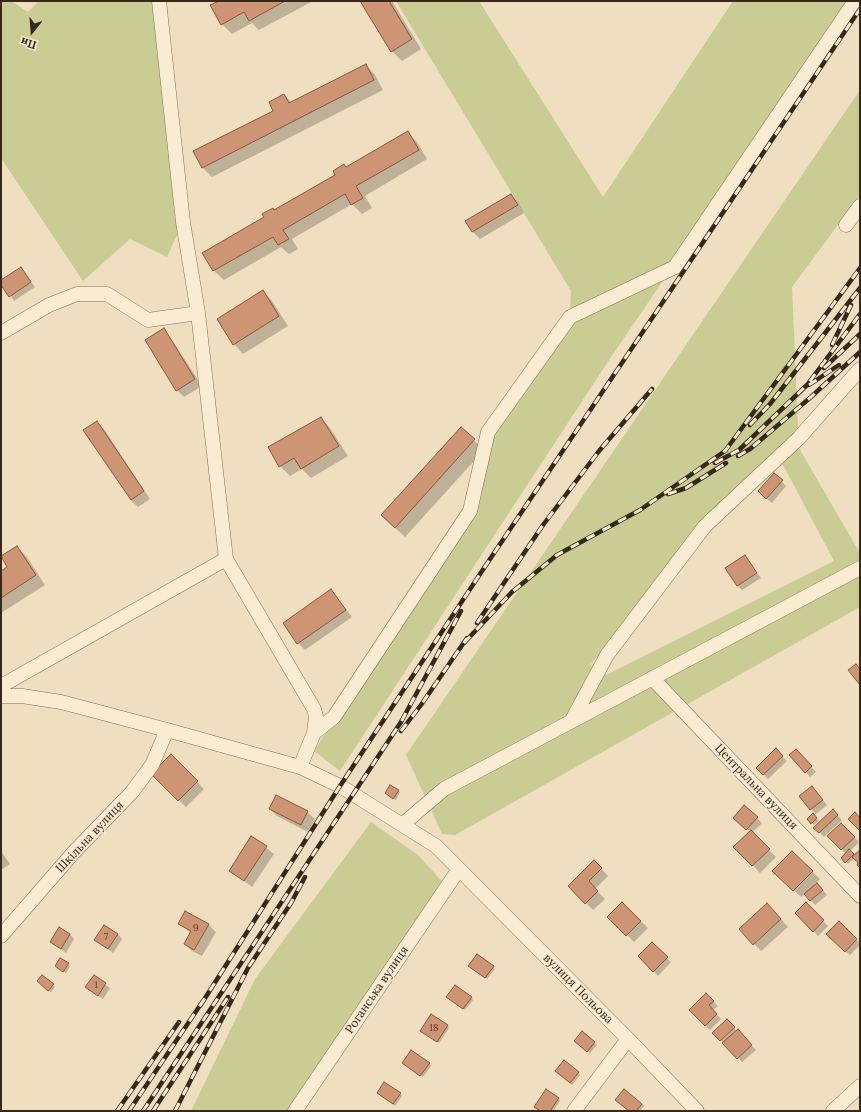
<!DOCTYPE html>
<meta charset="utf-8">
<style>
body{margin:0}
#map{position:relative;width:861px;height:1112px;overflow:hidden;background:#efdebf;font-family:Lora,serif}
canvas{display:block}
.frame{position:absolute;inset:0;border:2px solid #37281c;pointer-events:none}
.north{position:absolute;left:12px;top:12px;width:40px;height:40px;-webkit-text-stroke:3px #f6e9cf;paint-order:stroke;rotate:197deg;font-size:11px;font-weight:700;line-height:16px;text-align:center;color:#37281c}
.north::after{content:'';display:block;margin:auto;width:14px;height:18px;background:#37281c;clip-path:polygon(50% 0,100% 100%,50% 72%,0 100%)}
</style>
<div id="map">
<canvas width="861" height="1112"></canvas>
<div class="frame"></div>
<div class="north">Пн</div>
</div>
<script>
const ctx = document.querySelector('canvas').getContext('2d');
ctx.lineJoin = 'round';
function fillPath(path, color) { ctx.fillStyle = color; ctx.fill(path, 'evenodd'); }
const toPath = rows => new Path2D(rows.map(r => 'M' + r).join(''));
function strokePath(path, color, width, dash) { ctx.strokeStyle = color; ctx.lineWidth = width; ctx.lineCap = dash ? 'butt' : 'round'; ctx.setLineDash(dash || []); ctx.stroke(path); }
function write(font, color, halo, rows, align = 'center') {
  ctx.font = font + ' Lora,serif'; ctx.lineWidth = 3; ctx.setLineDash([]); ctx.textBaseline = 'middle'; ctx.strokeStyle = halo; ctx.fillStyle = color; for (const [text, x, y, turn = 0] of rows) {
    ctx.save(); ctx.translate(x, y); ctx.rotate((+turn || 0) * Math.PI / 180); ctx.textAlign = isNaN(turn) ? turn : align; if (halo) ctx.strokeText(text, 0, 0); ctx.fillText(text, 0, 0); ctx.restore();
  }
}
const green = toPath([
 [1,1,11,1,28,12,39,1,156,1,183,222,167,257,130,239,83,281,1,158],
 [396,1,479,1,603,197,733,1,854,1,611,357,340,771,314,751,470,511,488,432,570,317,571,291],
 [860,90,860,195,792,287,799,448,858,550,860,549,860,607,455,835,442,834,406,755],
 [782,463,834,561,606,675,590,665,709,529],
 [371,822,418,855,447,887,295,1111,191,1111,255,979]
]);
const shadow = toPath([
 [221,1,313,1,259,30,252,23,232,34,222,24],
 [362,1,392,1,421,49,402,61,392,51],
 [366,65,375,75,383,90,212,177,202,167,275,111,284,95,292,103],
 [407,132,417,142,427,159,365,196,372,208,362,214,352,204,292,239,298,249,289,254,281,247,224,280,214,271,204,253],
 [511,195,518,202,524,213,480,239,472,231],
 [21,268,35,287,14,301,1,281],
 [263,291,272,301,288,326,243,354,234,344],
 [163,330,170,337,202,386,184,397,177,390],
 [321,418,330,428,348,456,311,478,302,469,290,476,280,466],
 [97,422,104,429,150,499,138,507,131,500],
 [461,428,484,450,405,537,392,525],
 [774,474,786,486,772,503,764,496],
 [17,547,27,557,45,585,1,613,1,572,8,568],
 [745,556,761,578,742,590,737,585],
 [331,590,352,617,305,650,298,643],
 [776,750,787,761,768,779,758,768],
 [801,755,816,772,810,777,806,772],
 [171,756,204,789,186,807,153,774],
 [398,790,400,792,396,800,386,793],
 [816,792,827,805,816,814,800,797],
 [270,809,307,812,315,819,308,832,277,816],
 [833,810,842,820,824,837,815,828],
 [813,814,819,821,814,825,808,819],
 [734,818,757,818,762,823,752,833,776,857,760,873,735,847,750,832],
 [841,824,859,842,850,851,855,856,860,851,860,867,860,863,855,858,848,864,842,858,846,854,829,836],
 [252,837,274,854,252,887,230,870],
 [1,851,10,864,1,870],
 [792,852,820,879,811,888,822,889,827,895,815,905,805,894,801,897,774,871],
 [594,861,608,876,595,889,605,899,593,910,569,886],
 [622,903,648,928,634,942,609,917],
 [806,904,828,926,818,936,796,913],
 [774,911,788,927,761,951,740,929],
 [185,913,209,925,216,932,202,956,192,951,185,944,191,933,179,923],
 [839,922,860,943,860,945,850,955,828,934],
 [70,934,74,939,66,953,51,942],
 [118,934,122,939,113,953,96,940],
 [652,943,671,962,658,976,639,956],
 [60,959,70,966,66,973,58,968],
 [493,967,495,969,487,979,471,968],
 [42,976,55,987,51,992,38,981],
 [94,976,110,988,103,999,87,987],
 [706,994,718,1006,713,1010,721,1019,710,1030,690,1010],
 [471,998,473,1000,465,1010,450,999],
 [727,1021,756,1050,742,1062,714,1033],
 [447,1026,449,1028,439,1043,423,1033],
 [583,1033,597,1045,590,1053,578,1043],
 [429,1064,431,1066,423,1077,405,1065],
 [558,1073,578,1073,580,1075,572,1085],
 [378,1093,400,1094,402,1096,395,1106],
 [558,1099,560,1101,553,1111,541,1111],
 [642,1104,644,1106,640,1111,630,1111]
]);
const building = toPath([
 [219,1,285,1,249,21,244,12,221,25,210,5,219,1],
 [360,1,389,1,412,39,391,52,360,1],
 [366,64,374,80,202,168,193,151,273,111,269,102,284,94,289,103,366,64],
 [408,131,419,150,356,186,363,198,351,205,345,194,283,230,289,239,278,245,273,237,213,271,202,253,264,217,262,214,273,208,274,210,335,175,333,171,344,164,346,167,408,131],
 [511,194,518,205,472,232,465,221,511,194],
 [21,267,31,282,9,297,1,285,1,280,21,267],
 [263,290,279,316,233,345,217,319,263,290],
 [164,328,195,379,176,391,145,340,164,328],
 [321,417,339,446,301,469,294,458,279,467,268,447,321,417],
 [97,421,144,491,131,500,83,430,97,421],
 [461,427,475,439,395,528,381,515,461,427],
 [774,473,783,480,766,499,758,491,774,473],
 [17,546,36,575,1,598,1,571,7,567,1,556,17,546],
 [745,555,757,573,737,586,725,568,745,555],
 [331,589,346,610,297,644,283,623,331,589],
 [856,664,860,669,860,685,848,670,856,664],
 [776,748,783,756,763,775,756,768,776,748],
 [796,749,812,766,805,773,789,755,796,749],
 [171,754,198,781,178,801,151,774,171,754],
 [390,785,399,790,393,799,385,793,390,785],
 [812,786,823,800,810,810,799,796,812,786],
 [276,795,308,811,301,825,269,809,276,795],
 [744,805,758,817,746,830,733,818,744,805],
 [833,809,838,815,819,833,813,828,833,809],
 [855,812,860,818,860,831,848,819,855,812],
 [813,813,817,818,811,824,807,819,813,813],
 [841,823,855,837,841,850,827,836,841,823],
 [751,830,770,849,752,866,733,847,751,830],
 [251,836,267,846,244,881,229,871,251,836],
 [849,849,854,854,845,863,841,858,849,849],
 [860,850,860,868,857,865,858,863,852,857,860,850],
 [792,851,813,871,793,891,772,871,792,851],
 [594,860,602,868,589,881,598,891,585,904,568,886,594,860],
 [817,883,823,890,810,901,804,894,817,883],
 [622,902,641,921,626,936,607,917,622,902],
 [806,902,824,920,813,932,795,913,806,902],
 [767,903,781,919,753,945,739,929,767,903],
 [185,911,209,924,194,950,184,944,191,931,178,924,185,911],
 [839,921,857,939,845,952,826,934,839,921],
 [104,925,118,934,108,949,94,940,104,925],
 [59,927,70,934,61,949,50,942,59,927],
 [652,942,668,957,653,972,638,956,652,942],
 [477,954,494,966,485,978,468,966,477,954],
 [60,958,69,963,63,972,55,966,60,958],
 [42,975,54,984,48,991,37,981,42,975],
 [94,975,106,983,98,996,85,987,94,975],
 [455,985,472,997,463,1009,446,997,455,985],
 [706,993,714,1001,709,1005,717,1014,705,1026,689,1010,706,993],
 [431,1014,448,1025,437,1042,420,1031,431,1014],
 [727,1019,735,1027,720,1041,712,1033,727,1019],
 [738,1029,752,1045,737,1059,722,1043,738,1029],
 [582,1031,595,1042,587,1052,574,1041,582,1031],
 [411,1050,430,1063,420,1076,402,1063,411,1050],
 [564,1060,579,1072,570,1083,555,1071,564,1060],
 [384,1082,401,1093,393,1104,377,1093,384,1082],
 [546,1089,559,1098,550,1111,540,1111,534,1107,546,1089],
 [624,1089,642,1104,636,1111,629,1111,615,1100,624,1089]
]);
const minor = toPath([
 [846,225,860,206],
 [1,333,49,305,77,294,107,294,148,320,198,313],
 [226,559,314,709,316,717,314,733,300,767],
 [652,678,860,896],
 [1,686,226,559,198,313,183,222,159,1],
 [1,696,22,696,61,702,167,730,300,767,340,786,436,846,628,1039,697,1111],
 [572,720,607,655,705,526,799,438,860,369],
 [314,733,334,717,470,511,488,432,570,317,675,267,855,1],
 [403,824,444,789,860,568],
 [1,936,74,852,132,792,152,765,167,730],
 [295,1111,459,869],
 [574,1111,628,1039],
 [833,1111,860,1086]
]);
const rail = toPath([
 [832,345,851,305],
 [824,368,860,334],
 [809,385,839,365],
 [750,425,770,404,860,288],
 [738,456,750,449,811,397,860,352],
 [715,463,739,450,807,385,860,314],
 [668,494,686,488,726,463],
 [477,623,543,525,599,451,652,389],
 [464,643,512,592,557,555,640,510,725,451,860,268],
 [401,731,421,705,467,638],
 [200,1006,340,786,486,565,860,9],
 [117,1111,179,1022],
 [129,1111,203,1001],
 [143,1111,401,722,461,611],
 [153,1111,228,997],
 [175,1111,248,968,291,903,305,877]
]);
const numberNames = [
 ["9",196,928],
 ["7",106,937],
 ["1",96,985],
 ["18",434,1028]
];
const streetNames = [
 ["Центральна вулиця",756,787,46],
 ["Шкільна вулиця",90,837,-47],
 ["вулиця Польова",578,989,45],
 ["Роганська вулиця",377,990,-56]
];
fillPath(green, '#c9cd93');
fillPath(shadow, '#0003');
fillPath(building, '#ce9574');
strokePath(building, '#87573d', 1);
strokePath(minor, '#886f57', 15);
strokePath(minor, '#f9ecd3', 14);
strokePath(rail, '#37281c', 4.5);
strokePath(rail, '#f6e9cf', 3, [9]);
write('10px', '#5d4332', null, numberNames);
write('12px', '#37281c', '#f6e9cf', streetNames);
</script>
